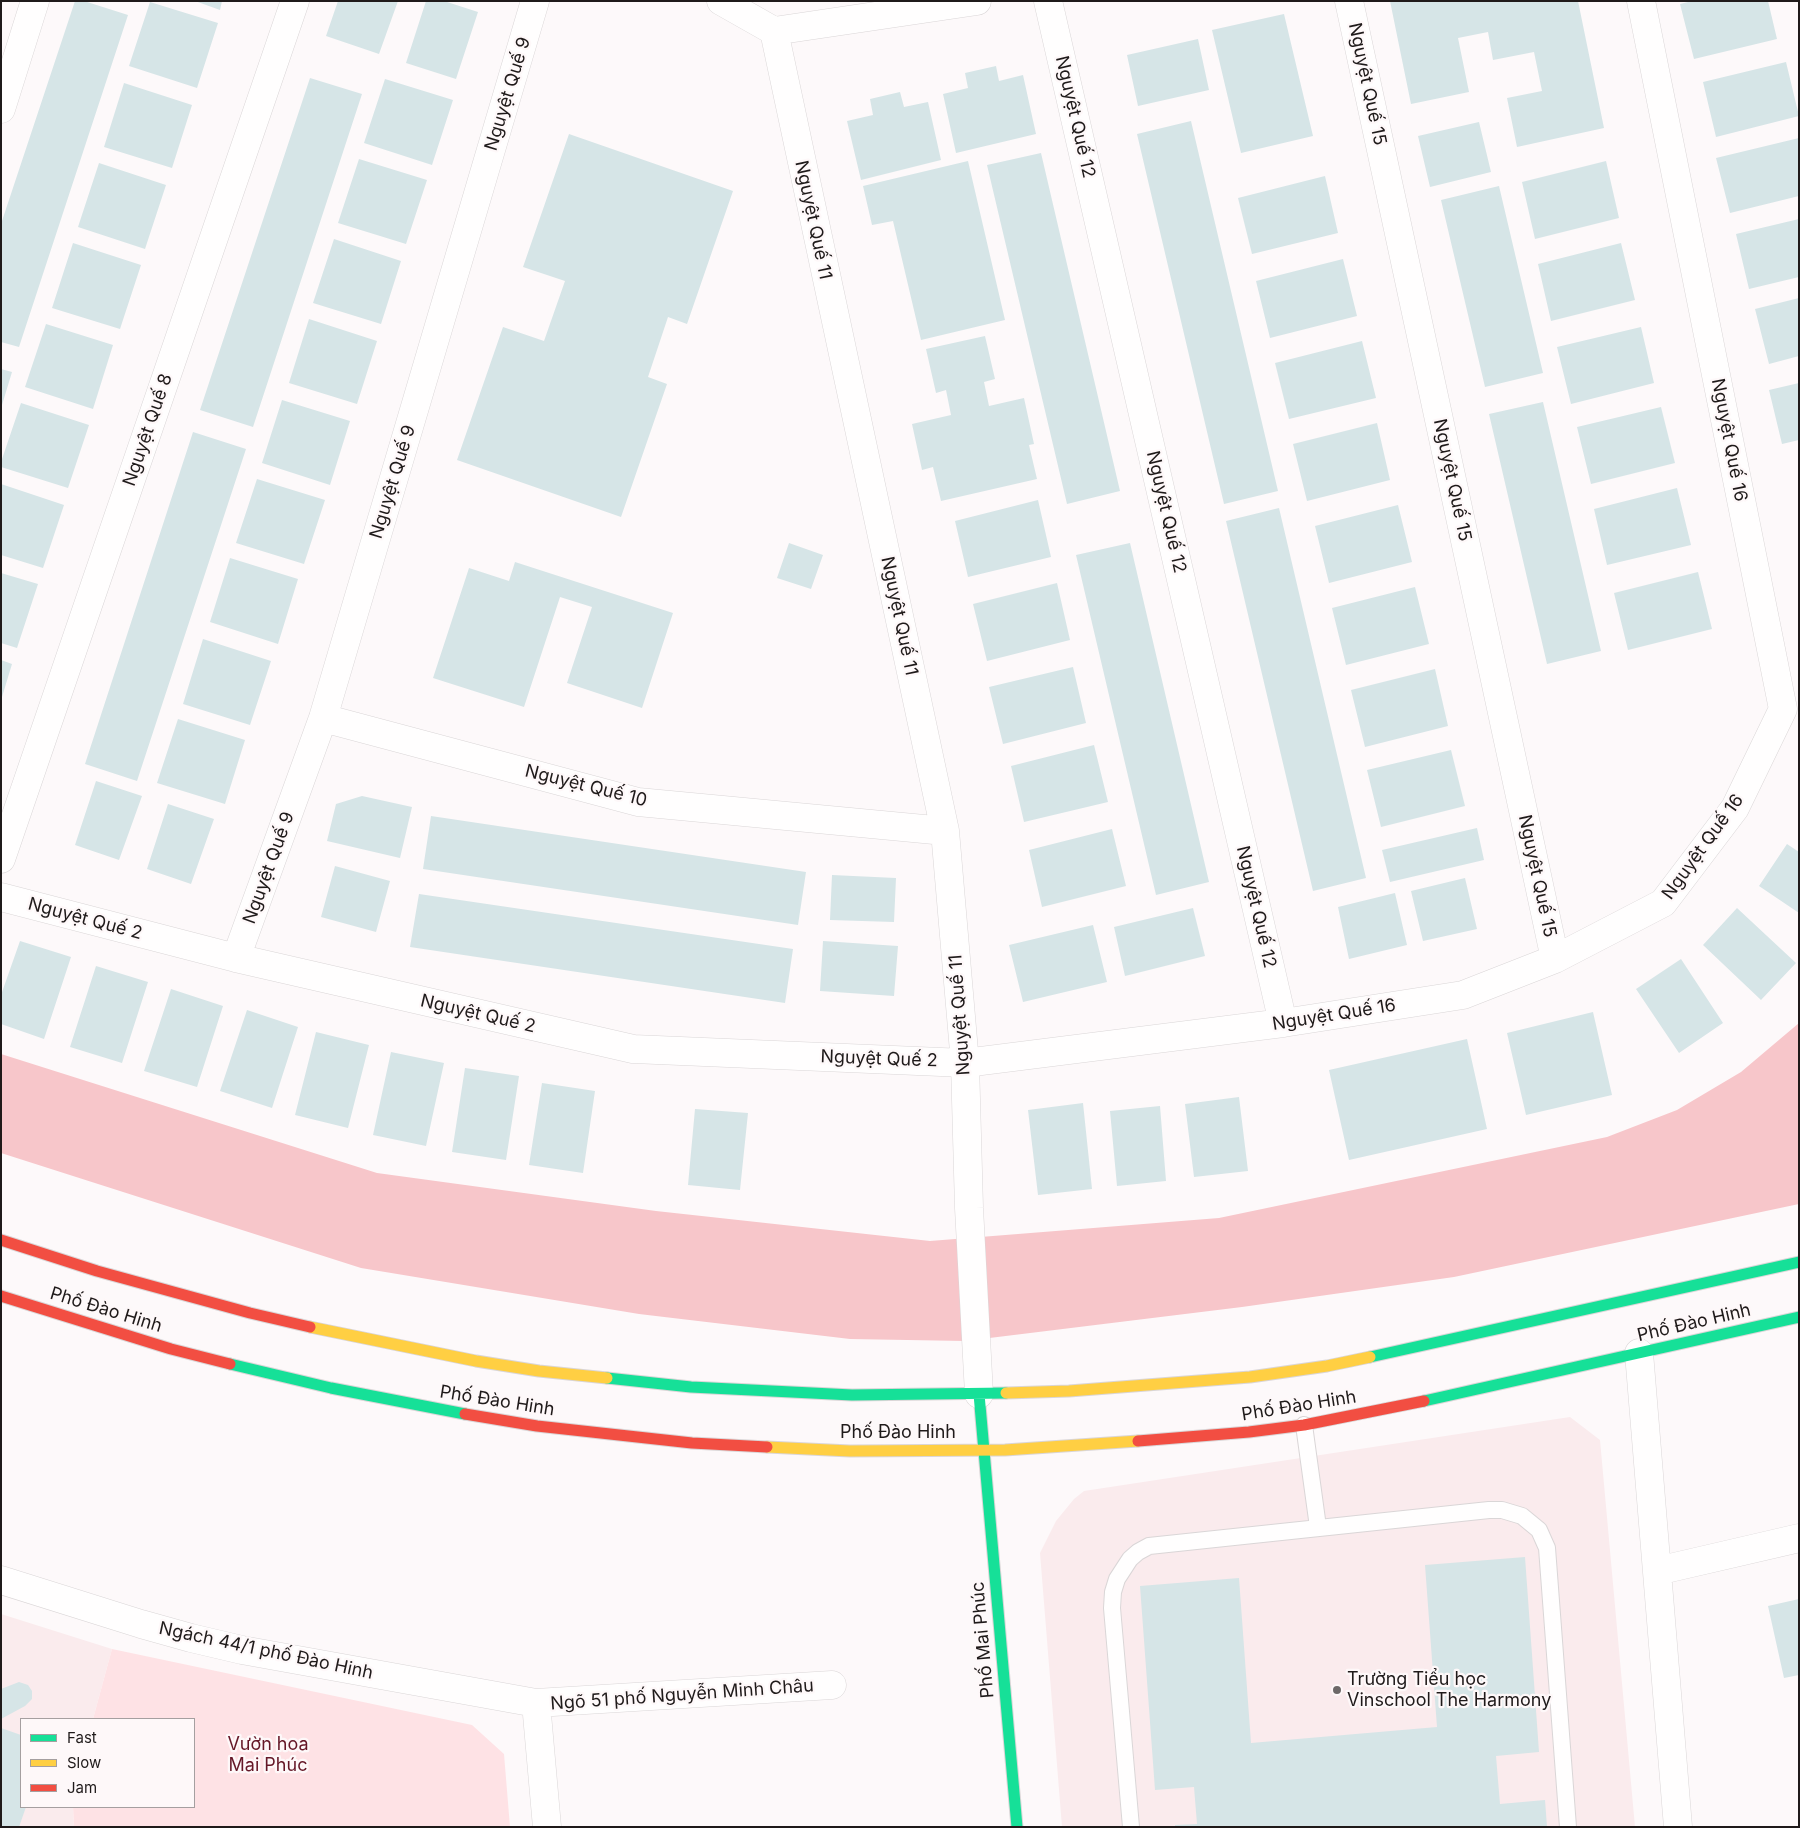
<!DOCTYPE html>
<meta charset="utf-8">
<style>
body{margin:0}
#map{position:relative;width:1800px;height:1828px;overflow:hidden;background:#fdf9fa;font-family:Inter,sans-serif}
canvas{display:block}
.frame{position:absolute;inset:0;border:2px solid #1f1a1a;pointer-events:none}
.legend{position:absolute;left:20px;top:1718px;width:175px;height:90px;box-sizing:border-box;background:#fef8f9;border:1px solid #a59fa0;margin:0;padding:6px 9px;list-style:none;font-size:15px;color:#1f1a1a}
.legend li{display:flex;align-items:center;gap:10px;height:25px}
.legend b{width:25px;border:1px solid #a59fa0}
</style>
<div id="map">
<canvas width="1800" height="1828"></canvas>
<div class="frame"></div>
<ul class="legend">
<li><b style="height:6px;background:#16e098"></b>Fast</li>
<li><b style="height:6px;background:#ffcf43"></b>Slow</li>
<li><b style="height:6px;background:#f24e42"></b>Jam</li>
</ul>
</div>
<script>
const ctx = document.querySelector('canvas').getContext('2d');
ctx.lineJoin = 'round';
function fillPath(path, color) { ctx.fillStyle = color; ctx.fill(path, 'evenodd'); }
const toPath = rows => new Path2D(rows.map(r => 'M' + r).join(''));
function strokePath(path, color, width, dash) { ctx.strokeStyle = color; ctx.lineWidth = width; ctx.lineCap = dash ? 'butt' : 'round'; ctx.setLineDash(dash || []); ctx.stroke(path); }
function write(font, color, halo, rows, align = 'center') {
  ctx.font = font + ' Inter,sans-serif'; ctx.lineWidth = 4.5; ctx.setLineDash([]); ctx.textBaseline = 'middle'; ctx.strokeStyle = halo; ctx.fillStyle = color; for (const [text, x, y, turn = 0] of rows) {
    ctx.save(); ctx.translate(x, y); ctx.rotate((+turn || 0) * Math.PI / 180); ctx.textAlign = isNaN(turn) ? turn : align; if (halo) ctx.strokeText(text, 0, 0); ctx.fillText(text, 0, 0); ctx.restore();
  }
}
const built = toPath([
 [1570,1417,1600,1440,1635,1827,1062,1827,1040,1553,1056,1521,1074,1499,1084,1491],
 [1,1614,112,1649,93,1719,21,1719,21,1807,73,1807,74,1827,1,1827]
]);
const green = toPath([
 [112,1649,472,1725,504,1754,510,1827,74,1827,73,1807,194,1807,194,1719,93,1719]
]);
const water = toPath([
 [1799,1023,1799,1204,1454,1277,1242,1307,965,1341,850,1339,639,1314,361,1268,1,1153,1,1054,377,1173,656,1211,930,1241,1219,1218,1607,1137,1677,1110,1741,1072]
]);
const building = toPath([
 [75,1,84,1,128,15,19,347,1,342,1,224],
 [195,1,222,1,220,10],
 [338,1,398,1,379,54,326,36],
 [426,1,444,1,478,12,456,79,406,63],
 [1390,1,1578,1,1604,128,1517,147,1507,98,1542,91,1534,52,1493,60,1488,32,1458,38,1469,92,1411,104],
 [1692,1,1768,1,1777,39,1694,59,1680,4],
 [150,2,218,23,197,88,129,66],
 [1284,14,1313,136,1241,153,1212,30],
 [1198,39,1209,90,1138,106,1127,55],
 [1786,62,1799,116,1716,137,1703,82],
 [996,66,999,81,1023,75,1036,134,956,153,943,94,968,88,965,73],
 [310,78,362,94,253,427,200,410],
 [385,79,453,100,432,165,364,143],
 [124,83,192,105,172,168,104,147],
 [900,92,904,107,928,102,941,160,861,180,847,121,873,115,870,99],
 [1191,121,1278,491,1224,504,1137,134],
 [1479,122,1491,172,1430,187,1418,136],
 [569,134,733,191,687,324,668,317,648,377,667,384,621,517,457,460,503,327,544,341,565,281,523,267],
 [1799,138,1799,196,1730,213,1716,158],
 [1041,153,1120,491,1067,504,987,165],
 [359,159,427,180,406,244,338,223],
 [968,161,1005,320,921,340,893,221,872,225,863,186],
 [1606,161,1619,218,1535,239,1522,182],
 [99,163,166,185,145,249,78,227],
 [1325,176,1338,233,1252,254,1238,198],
 [1499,186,1543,373,1485,387,1441,200],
 [1799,219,1799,277,1749,289,1736,234],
 [334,239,401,261,381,324,313,303],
 [73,243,141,265,120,329,52,308],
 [1621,243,1635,300,1551,321,1538,264],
 [1343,259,1357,316,1270,338,1256,281],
 [1799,298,1799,356,1769,364,1755,309],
 [309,319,377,341,357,404,289,383],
 [46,324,113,345,93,409,25,387],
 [1641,327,1654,383,1571,404,1557,347],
 [985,336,995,379,984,382,989,406,1024,398,1034,444,1029,445,1037,479,941,501,933,467,922,470,912,424,951,415,946,390,936,393,926,349],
 [1362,341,1376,398,1289,419,1275,363],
 [1,369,12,372,2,405,1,405],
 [1799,383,1799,440,1782,444,1769,390],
 [282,400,350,421,330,485,262,463],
 [1543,402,1601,651,1547,664,1489,414],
 [21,403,89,425,68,488,1,467,1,462],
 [1661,407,1675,463,1591,484,1577,427],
 [1377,423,1390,480,1307,501,1293,444],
 [193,432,246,449,137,781,85,764],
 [257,479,325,500,304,564,236,543],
 [1,484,64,505,43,568,1,555],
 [1677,488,1691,545,1607,565,1594,509],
 [1038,500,1051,557,968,577,955,521],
 [1398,505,1412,562,1329,583,1315,526],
 [1279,508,1366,878,1313,891,1226,521],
 [789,543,823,555,811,589,777,578],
 [1130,543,1209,882,1156,895,1076,555],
 [230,558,298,579,278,644,210,622],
 [515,562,673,613,642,708,567,683,592,607,560,597,524,707,433,678,469,568,509,581],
 [1698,572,1712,629,1628,650,1614,593],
 [1,573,38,584,17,648,1,643],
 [1057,583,1070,640,987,661,973,604],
 [1415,587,1429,644,1346,665,1332,608],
 [203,639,271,661,250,725,183,704],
 [1,660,12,664,2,697,1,697],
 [1073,667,1086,723,1003,744,989,687],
 [1435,669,1448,726,1365,747,1351,690],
 [178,719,245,740,225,804,157,783],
 [1094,745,1108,802,1024,822,1011,766],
 [1451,750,1465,806,1381,827,1367,770],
 [96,781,142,796,119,860,75,845],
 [362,796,412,807,400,858,327,841,336,804],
 [168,804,214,819,191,884,147,869],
 [431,816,806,872,798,925,423,869],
 [1477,828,1484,860,1390,882,1382,850],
 [1112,829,1126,886,1042,907,1029,850],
 [1787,844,1799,852,1799,913,1759,886],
 [335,866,390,881,376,932,321,917],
 [832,875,896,878,894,922,830,920],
 [1465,878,1477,929,1423,941,1411,891],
 [1395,893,1407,945,1349,959,1338,907],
 [419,894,793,949,785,1003,410,947],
 [1193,908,1205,956,1125,976,1114,927],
 [1737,908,1796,963,1761,1000,1703,945],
 [1093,925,1107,982,1023,1002,1009,945],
 [20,941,71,957,44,1039,1,1024,1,995],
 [823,941,898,946,894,996,820,991],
 [1681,959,1723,1023,1679,1053,1636,989],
 [96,966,148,982,122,1063,70,1047],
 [171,989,223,1006,197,1087,144,1071],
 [247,1010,298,1027,272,1108,220,1091],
 [1593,1012,1612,1095,1526,1115,1507,1033],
 [316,1032,369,1045,348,1128,295,1115],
 [1467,1039,1487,1129,1349,1160,1329,1070],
 [391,1052,444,1063,426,1146,373,1135],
 [465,1068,519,1076,506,1160,452,1152],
 [542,1083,595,1091,583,1173,529,1165],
 [1239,1097,1248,1171,1194,1177,1185,1104],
 [1083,1103,1092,1189,1038,1195,1028,1110],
 [1160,1106,1166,1181,1117,1186,1110,1111],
 [695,1109,748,1113,740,1190,688,1185],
 [1525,1557,1539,1752,1496,1756,1500,1804,1545,1800,1547,1827,1175,1827,1175,1825,1197,1824,1194,1787,1155,1790,1140,1586,1239,1578,1251,1743,1437,1727,1425,1565],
 [1799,1599,1799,1675,1784,1678,1768,1606],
 [19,1682,28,1685,32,1691,32,1699,25,1706,1,1719,1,1689],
 [1,1728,21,1735,21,1807,26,1807,19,1827,1,1827]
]);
const lane = toPath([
 [1304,1425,1318,1527],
 [1131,1827,1112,1608,1113,1592,1117,1579,1130,1559,1138,1552,1149,1546,1489,1510,1502,1510,1522,1516,1539,1530,1547,1548,1568,1827]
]);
const street = toPath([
 [721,1,774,31,977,1],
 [1048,1,1283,1023],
 [1349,1,1555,959],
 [774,31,945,831,965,1063,969,1208,979,1394],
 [1,109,35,1],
 [323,718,638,802,945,831],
 [1,859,295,1],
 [1,897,236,958,633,1049,965,1063,1283,1023,1463,995,1555,959,1663,903,1735,808,1783,709,1641,1],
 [236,958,323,718,535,1],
 [1639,1353,1678,1827],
 [1657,1571,1799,1538],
 [1,1580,141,1624,191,1638,242,1650,536,1703],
 [547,1827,536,1703,832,1685]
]);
const fast = toPath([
 [1370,1357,1799,1262],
 [230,1364,331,1388,465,1414],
 [607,1378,691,1387,852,1395,1006,1393],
 [979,1394,1017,1827],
 [1424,1401,1799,1317]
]);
const slow = toPath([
 [310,1327,476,1361,539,1371,607,1378],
 [1006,1393,1069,1391,1250,1377,1327,1366,1370,1357],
 [767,1447,850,1451,1005,1450,1138,1441]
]);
const jam = toPath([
 [1,1240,97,1271,250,1313,310,1327],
 [1,1296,171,1349,230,1364],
 [465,1414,537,1426,692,1443,767,1447],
 [1138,1441,1249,1432,1304,1425,1424,1401]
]);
const markers = [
 [1337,1690,5,"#6d6868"]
];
const streetNames = [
 ["Nguyệt Quế 15",1367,84,78],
 ["Nguyệt Quế 9",508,94,-73],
 ["Nguyệt Quế 12",1075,117,77],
 ["Nguyệt Quế 11",813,220,78],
 ["Nguyệt Quế 8",148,430,-71],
 ["Nguyệt Quế 16",1729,440,79],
 ["Nguyệt Quế 15",1452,480,78],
 ["Nguyệt Quế 9",393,482,-73],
 ["Nguyệt Quế 12",1166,512,77],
 ["Nguyệt Quế 11",899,616,78],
 ["Nguyệt Quế 10",586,786,14],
 ["Nguyệt Quế 16",1703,847,-54],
 ["Nguyệt Quế 9",269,868,-70],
 ["Nguyệt Quế 15",1537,876,78],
 ["Nguyệt Quế 12",1256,907,77],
 ["Nguyệt Quế 2",85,919,15],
 ["Nguyệt Quế 2",478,1014,13],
 ["Nguyệt Quế 11",960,1015,-94],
 ["Nguyệt Quế 16",1334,1015,-9],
 ["Nguyệt Quế 2",879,1059,2],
 ["Phố Đào Hinh",106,1310,17],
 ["Phố Đào Hinh",1694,1323,-13],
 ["Phố Đào Hinh",497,1401,9],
 ["Phố Đào Hinh",1299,1406,-9],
 ["Phố Đào Hinh",898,1433],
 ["Phố Mai Phúc",983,1640,-95],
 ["Ngách 44/1 phố Đào Hinh",266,1651,12],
 ["Ngõ 51 phố Nguyễn Minh Châu",682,1695,-4]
];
const poiNames = [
 ["Trường Tiểu học",1347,1680],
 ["Vinschool The Harmony",1347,1701]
];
const parkNames = [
 ["Vườn hoa",268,1745],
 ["Mai Phúc",268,1766]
];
fillPath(built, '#faebed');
fillPath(green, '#fee2e5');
fillPath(water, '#f7c6ca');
fillPath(building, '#d6e5e7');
strokePath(lane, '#dad6d7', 18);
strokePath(street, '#dad6d7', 29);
strokePath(fast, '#dad6d7', 13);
strokePath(slow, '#dad6d7', 13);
strokePath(jam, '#dad6d7', 13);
strokePath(lane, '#fffefe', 16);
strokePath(street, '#fffefe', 28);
strokePath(fast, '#16e098', 11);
strokePath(slow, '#ffcf43', 11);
strokePath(jam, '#f24e42', 11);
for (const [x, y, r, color] of markers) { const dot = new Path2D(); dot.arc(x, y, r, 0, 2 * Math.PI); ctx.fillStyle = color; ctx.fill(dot); strokePath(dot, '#fef8f9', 2); }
write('18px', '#1f1a1a', '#fef8f9', streetNames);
write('18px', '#1f1a1a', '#fef8f9', poiNames, 'left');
write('18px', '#651727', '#fef8f9', parkNames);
</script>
